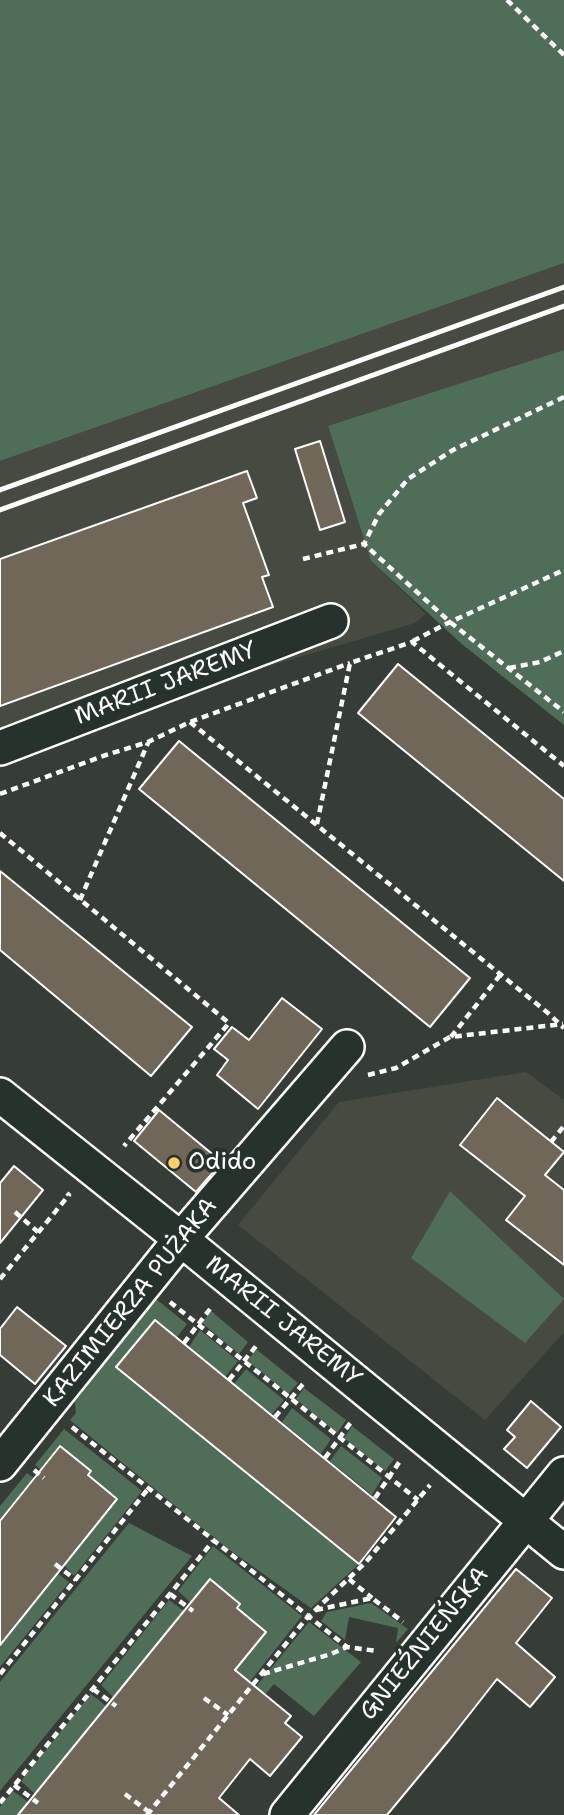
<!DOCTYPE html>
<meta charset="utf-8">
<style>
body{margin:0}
canvas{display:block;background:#353d36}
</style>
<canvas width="564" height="1815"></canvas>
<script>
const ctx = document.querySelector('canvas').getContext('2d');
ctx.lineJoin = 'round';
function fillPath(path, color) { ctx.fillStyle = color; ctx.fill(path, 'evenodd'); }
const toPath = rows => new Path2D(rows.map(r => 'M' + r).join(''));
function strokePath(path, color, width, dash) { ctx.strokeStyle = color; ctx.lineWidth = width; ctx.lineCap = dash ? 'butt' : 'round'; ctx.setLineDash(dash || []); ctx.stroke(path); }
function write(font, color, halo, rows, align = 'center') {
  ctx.font = font + ' "Shantell Sans",sans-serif'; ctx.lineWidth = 7; ctx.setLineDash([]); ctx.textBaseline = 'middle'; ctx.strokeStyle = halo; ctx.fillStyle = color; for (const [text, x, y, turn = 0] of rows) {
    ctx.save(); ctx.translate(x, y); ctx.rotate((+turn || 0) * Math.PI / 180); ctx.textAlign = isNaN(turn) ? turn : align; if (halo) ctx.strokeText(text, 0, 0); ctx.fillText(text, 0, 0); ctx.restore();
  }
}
const built = toPath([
 [564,263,564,350,328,427,371,561,426,614,415,623,0,745,0,461],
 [526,1072,564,1100,564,1332,485,1420,238,1225,339,1102]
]);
const green = toPath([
 [0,0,564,0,564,263,0,461],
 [564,350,564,725,463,645,371,561,328,426],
 [450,1191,564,1299,525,1343,411,1258],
 [156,1299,187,1324,177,1337,154,1320,116,1367,359,1564,311,1608,227,1548,70,1420,76,1413,75,1402],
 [211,1311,248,1342,239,1354,202,1323],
 [200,1330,238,1361,225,1377,189,1347],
 [256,1349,298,1383,288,1394,248,1361],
 [246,1369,284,1400,272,1414,234,1384],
 [304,1388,346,1420,337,1433,296,1399],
 [292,1408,331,1439,321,1454,282,1422],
 [352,1426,394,1459,385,1471,344,1438],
 [64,1429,142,1491,74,1576,64,1565,117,1499,88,1475,91,1471,60,1446,41,1470,35,1465],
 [341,1446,382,1478,372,1495,330,1461],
 [27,1473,34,1478,0,1521,0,1506],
 [129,1523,192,1556,0,1791,0,1682],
 [213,1546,302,1616,228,1709,213,1697,266,1632,237,1608,240,1604,210,1579,190,1602,178,1591],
 [57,1573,69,1582,0,1667,0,1645],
 [169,1600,184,1611,113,1697,101,1685],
 [371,1603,408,1629,396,1643,398,1628,349,1617,345,1640,321,1621,327,1612],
 [309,1622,361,1662,314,1716,274,1684,227,1739,209,1744],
 [91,1694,106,1706,35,1794,21,1781],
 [13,1791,28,1802,18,1815,0,1815,0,1807]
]);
const building = toPath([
 [320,441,345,522,320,530,295,449,320,441],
 [247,471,257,498,243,503,269,575,262,577,273,607,0,706,0,559,247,471],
 [398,664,564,799,564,881,358,713,398,664],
 [179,741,470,978,430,1027,139,789,179,741],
 [0,871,192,1027,151,1076,0,950,0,871],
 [282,998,322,1029,258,1109,217,1075,228,1060,214,1049,232,1027,249,1040,282,998],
 [497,1098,564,1152,545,1175,564,1190,564,1265,506,1220,525,1196,460,1145,497,1098],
 [159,1110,222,1162,196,1192,134,1141,159,1110],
 [14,1166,43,1190,0,1243,0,1183,14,1166],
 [17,1307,66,1346,35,1384,0,1355,0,1329,17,1307],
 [155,1320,396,1517,359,1564,116,1367,155,1320],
 [531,1401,561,1427,527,1468,504,1449,515,1437,507,1430,531,1401],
 [60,1446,91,1471,88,1475,117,1499,0,1645,0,1521,60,1446],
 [516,1569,552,1598,516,1643,555,1677,530,1707,497,1679,450,1739,387,1815,314,1815,516,1569],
 [210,1579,240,1604,237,1608,266,1632,235,1670,291,1716,285,1723,302,1737,270,1776,250,1759,219,1798,239,1815,18,1815,210,1579]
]);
const path = toPath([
 [507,0,564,55],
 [564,397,453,450,408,479,379,514,364,544,450,622,564,712],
 [303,559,364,544],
 [413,641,450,622,564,570],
 [509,668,540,662,564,651],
 [190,722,548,1013,564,1028],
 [0,794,103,756,148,742,190,722,350,663],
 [317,824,350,663,412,642,564,766],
 [0,833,229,1023,124,1146],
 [80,900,148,743],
 [451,1037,501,974],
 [368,1075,396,1068,450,1037,563,1024],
 [551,1142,564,1126],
 [15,1212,38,1232],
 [0,1279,69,1195,67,1193],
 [170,1302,418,1500],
 [184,1343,210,1309],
 [229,1380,256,1346],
 [275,1417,303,1384],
 [72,1427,347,1647,377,1651],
 [325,1458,351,1422],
 [34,1470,44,1478],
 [375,1498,400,1461],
 [55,1564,76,1580],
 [349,1579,372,1598],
 [170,1594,193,1611],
 [316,1610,372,1598,403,1622],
 [0,1674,148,1489],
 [263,1674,331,1654,347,1647],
 [93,1689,116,1706],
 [204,1698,228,1715],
 [14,1785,38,1803],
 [125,1794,149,1812],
 [0,1803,213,1541],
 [147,1815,306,1619,366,1562,430,1485]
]);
const minor = toPath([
 [0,748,331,621],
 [0,1095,192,1248,564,1552],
 [0,1464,181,1239,347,1047],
 [287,1815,564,1474]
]);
const rail = toPath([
 [0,490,564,287],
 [0,510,564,306]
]);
const markers = [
 [174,1163,7,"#ffd166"]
];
const streetNames = [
 ["MARII JAREMY",166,684,-21],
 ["KAZIMIERZA PUŻAKA",131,1303,-51],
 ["MARII JAREMY",283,1322,39],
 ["GNIEŹNIEŃSKA",425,1644,-51]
];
const poiNames = [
 ["Odido",188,1163]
];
fillPath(built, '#474a40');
fillPath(green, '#4f6e57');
fillPath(building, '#706758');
strokePath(building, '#fff', 2);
strokePath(minor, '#fff', 38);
strokePath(path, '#fff', 4.5, [7, 5]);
strokePath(minor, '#26332d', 33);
strokePath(rail, '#fff', 5);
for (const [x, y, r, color] of markers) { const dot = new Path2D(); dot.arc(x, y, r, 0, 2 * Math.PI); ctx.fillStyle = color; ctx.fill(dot); strokePath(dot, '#26332d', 2.5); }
write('24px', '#fff', '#26332d', streetNames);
write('24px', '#fff', '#26332d', poiNames, 'left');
</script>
